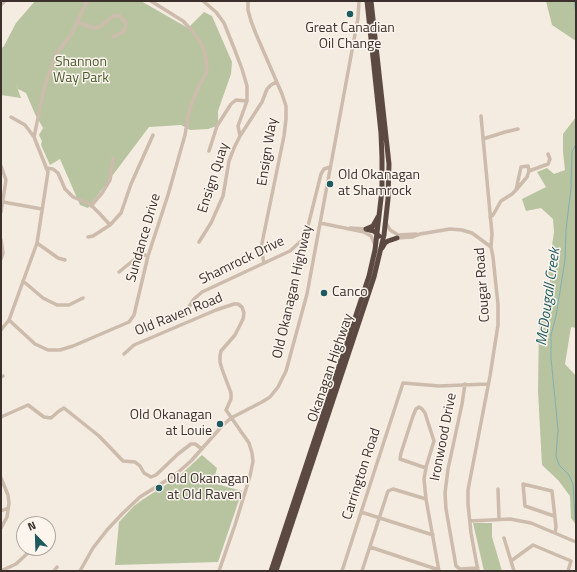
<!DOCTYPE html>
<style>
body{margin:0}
#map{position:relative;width:577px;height:572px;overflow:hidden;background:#f4ebe1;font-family:"Titillium Web",sans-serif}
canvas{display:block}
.frame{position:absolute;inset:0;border:2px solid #3b302b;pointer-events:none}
.north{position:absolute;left:16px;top:516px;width:40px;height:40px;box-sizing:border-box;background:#fbf5ee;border:1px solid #aea6a0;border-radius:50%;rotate:337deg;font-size:11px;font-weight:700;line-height:16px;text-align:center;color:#3b302b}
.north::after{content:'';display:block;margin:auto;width:14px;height:18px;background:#1f5a5e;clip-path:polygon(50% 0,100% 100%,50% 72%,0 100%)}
</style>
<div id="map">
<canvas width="577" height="572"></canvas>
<div class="frame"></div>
<div class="north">N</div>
</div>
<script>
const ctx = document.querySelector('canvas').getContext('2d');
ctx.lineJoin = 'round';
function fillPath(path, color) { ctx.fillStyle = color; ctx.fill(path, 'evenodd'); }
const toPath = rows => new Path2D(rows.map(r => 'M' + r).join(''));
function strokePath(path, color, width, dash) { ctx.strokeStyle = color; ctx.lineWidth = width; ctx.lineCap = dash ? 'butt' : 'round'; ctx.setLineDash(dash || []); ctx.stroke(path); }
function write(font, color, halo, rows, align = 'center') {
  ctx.font = font + ' "Titillium Web",sans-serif'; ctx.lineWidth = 3; ctx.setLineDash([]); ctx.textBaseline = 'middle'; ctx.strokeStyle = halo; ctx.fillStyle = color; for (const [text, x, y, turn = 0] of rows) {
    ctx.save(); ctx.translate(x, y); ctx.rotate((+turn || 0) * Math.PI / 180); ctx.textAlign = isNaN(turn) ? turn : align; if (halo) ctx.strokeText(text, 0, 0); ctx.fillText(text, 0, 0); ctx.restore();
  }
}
const green = toPath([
 [35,1,141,1,188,28,204,12,212,16,232,62,231,74,218,111,218,124,217,126,208,129,190,130,181,125,149,127,88,208,80,205,60,159,50,165,41,145,42,141,39,135,43,128,35,114,26,93,18,89,16,84,21,98,1,95,1,49,4,46,16,23],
 [546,1,576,1,576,41,552,25],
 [576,117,576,328,571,327,565,364,576,376,576,525,571,518,570,496,558,480,542,465,538,391,539,325,548,300,551,287,548,271,554,232,553,219,541,208,526,211,522,199,546,187,537,172,547,168,554,174,565,170,563,152,563,134],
 [202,455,217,468,213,483,242,491,218,562,115,565,119,522,134,506,142,500,178,477],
 [473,523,492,523,492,537,502,571,484,571]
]);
const stream = toPath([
 [574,1,575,8,576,11],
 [576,144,572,152,571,189,566,229,565,260,556,316,551,335,551,358,558,430,556,456,559,465,569,475,573,484,575,520,576,521]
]);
const minor = toPath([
 [203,1,216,12,224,23,234,48,242,69,247,86,247,101,238,126,240,136],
 [248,1,248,10,251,21,256,34,282,94,286,106,286,119,284,136,261,248,264,263],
 [1,5,5,1],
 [77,22,93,28,100,27,113,16,119,15,126,23,124,31,113,37],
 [34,137,44,89,56,54,71,35,87,1],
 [483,139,505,132,518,129],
 [209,151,217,126,231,104,236,100,247,101],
 [1,166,6,180,1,212],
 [46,168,53,169,58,173,65,189,73,197,90,204,100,214,110,225],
 [529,171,548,164,550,159,548,154],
 [3,202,42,209],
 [91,206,102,193,110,180,111,173,113,158],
 [490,217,493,215,501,201,512,194,516,190,521,167,528,166,529,171,527,177,516,190],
 [320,223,364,232,371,236,375,245],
 [386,223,390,230,395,233,398,235,416,234],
 [350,228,366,229],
 [88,237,93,236,110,225,121,213,131,184,153,135],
 [397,238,412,237,420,234,450,229,462,230,472,233,491,247],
 [1,240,3,253,1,259],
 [199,242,211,223,223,196,229,161,234,148,240,136,262,102,267,89,271,85,276,82],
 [37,243,58,258,65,260],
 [119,272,141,254,148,256],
 [23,281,43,298,57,305,69,305,83,298],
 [187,310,194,299,202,292,290,251,301,241,307,230,321,174,324,169,330,167],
 [9,320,35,344,48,350,60,350,73,346,129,322,134,315,148,256,168,195,185,135,189,111,197,90,206,74,207,66,204,50,200,41,193,32,183,21,151,1],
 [1,330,9,320,37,243,48,172,34,137,25,125,11,117],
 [124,354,134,345,216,310,234,304,238,304,242,307,244,313,243,319,235,335,221,351,220,356,220,362,222,369,231,393,231,399,226,410,249,443,252,453,253,461,250,476,235,525,219,571],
 [1,377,3,376],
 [465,384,462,404,448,469,445,493,446,509,456,566,460,569,478,568],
 [1,417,28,405,44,417,51,418,59,411,64,408,99,436,123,461,135,462,140,466,144,473,151,477,156,475,178,454,191,444,195,444,202,449],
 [426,467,434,441,425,413,422,409,419,407,416,409,413,416,401,453,400,459,426,468,424,479,426,499,439,571],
 [1,478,8,495,9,503,7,517,1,528],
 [498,489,499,519],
 [1,511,8,508],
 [361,512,433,535],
 [554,516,525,506,523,484,552,491,556,527,555,533],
 [470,521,510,519,531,523,576,542],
 [504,538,514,571],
 [370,547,439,570],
 [511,561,533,545,571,561,568,571],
 [1,570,3,570,16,564,29,552,30,548],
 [54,571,57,567],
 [80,571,93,548,107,530,123,513,140,497,175,475,191,461,223,425,231,418,262,402,270,397,278,387,286,371,307,294,358,18,359,1],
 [342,571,403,383,439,386,488,384],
 [362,571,388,491,393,489,426,499],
 [478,571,471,533,468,504,468,490,490,376,498,325,498,304,496,286,493,257,491,247,492,234,481,116]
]);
const highway = toPath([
 [366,229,374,231,379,236],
 [366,229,373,226,378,217],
 [382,248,385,243,388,241,397,238],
 [271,571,369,276,375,250,382,190,382,158,381,133,367,1],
 [276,571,374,277,384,235,388,199,389,164,371,1]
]);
const markers = [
 [350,14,4,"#1f5a5e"],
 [330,184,4,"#1f5a5e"],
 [324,293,4,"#1f5a5e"],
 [220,424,4,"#1f5a5e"],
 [159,488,4,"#1f5a5e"]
];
const poiNames = [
 ["Great Canadian",350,29,"center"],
 ["Oil Change",350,45,"center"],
 ["Old Okanagan",338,176],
 ["at Shamrock",338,192],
 ["Canco",332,293],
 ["Old Okanagan",212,416,"right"],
 ["at Louie",212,432,"right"],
 ["Old Okanagan",167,480],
 ["at Old Raven",167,496]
];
const parkNames = [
 ["Shannon",81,63],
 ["Way Park",81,79]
];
const streetNames = [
 ["Ensign Way",268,152,-81],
 ["Ensign Quay",214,178,-72],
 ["Sundance Drive",144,238,-74],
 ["Shamrock Drive",242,261,-26],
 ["Cougar Road",483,285,-94],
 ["Old Okanagan Highway",293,292,-77],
 ["Old Raven Road",179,315,-22],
 ["Okanagan Highway",331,368,-71],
 ["Ironwood Drive",444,437,-79],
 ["Carrington Road",362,474,-72]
];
const waterNames = [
 ["McDougall Creek",549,297,-82]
];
fillPath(green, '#b8c4a0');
strokePath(stream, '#7fb0b2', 1);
strokePath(minor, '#cdbbac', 3.5);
strokePath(highway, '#5c4a42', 5);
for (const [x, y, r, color] of markers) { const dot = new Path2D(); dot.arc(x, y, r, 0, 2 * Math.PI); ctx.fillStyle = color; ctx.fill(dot); strokePath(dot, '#fbf5ee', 1.5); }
write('14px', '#3b302b', '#fbf5ee', poiNames, 'left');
write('14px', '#4a5a2e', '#fbf5ee', parkNames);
write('14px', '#3b302b', '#fbf5ee', streetNames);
write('italic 15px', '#1f5a5e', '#fbf5ee', waterNames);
</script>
